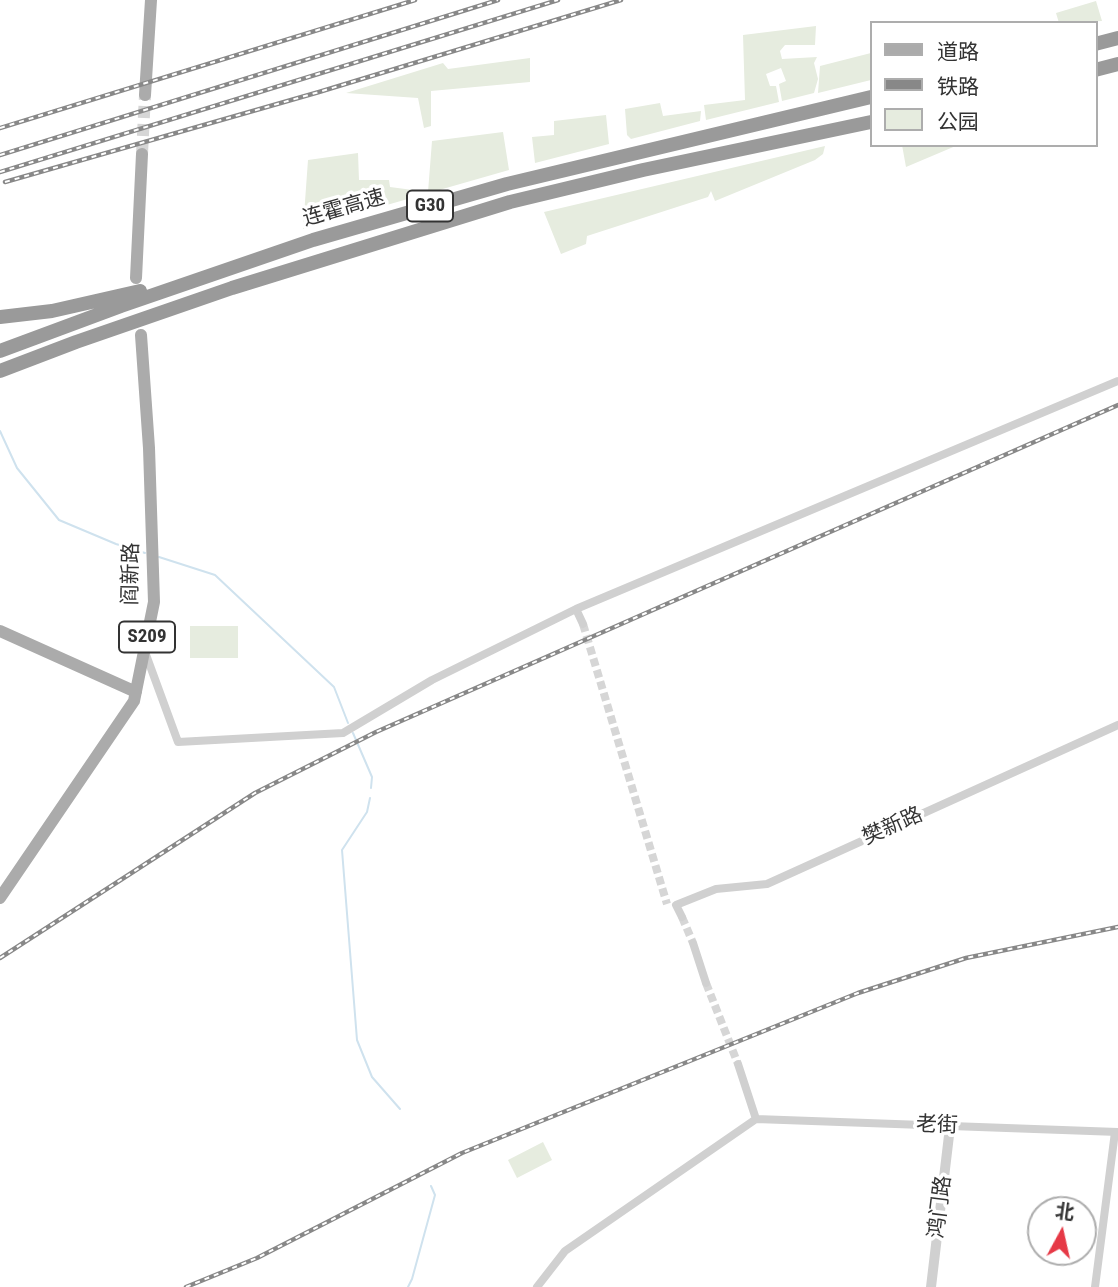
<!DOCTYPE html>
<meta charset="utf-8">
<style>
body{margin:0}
#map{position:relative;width:1118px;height:1287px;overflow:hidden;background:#fff;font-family:"Roboto Condensed","Noto Sans SC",sans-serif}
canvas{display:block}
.legend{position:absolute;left:870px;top:21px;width:228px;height:126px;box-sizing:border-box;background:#fff;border:2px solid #adadad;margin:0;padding:9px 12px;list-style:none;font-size:21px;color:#333}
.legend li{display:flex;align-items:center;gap:14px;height:35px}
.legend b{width:35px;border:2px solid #adadad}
.north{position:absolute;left:1027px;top:1196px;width:70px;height:70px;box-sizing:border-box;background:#fff;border:2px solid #adadad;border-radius:50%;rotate:8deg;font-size:19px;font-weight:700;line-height:28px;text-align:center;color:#333}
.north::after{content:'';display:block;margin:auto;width:24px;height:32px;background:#e63946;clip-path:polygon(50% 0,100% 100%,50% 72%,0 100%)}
</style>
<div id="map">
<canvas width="1118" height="1287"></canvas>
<ul class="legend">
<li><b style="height:9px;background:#ababab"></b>道路</li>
<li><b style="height:9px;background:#888"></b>铁路</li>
<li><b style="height:19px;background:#e6ecdf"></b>公园</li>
</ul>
<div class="north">北</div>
</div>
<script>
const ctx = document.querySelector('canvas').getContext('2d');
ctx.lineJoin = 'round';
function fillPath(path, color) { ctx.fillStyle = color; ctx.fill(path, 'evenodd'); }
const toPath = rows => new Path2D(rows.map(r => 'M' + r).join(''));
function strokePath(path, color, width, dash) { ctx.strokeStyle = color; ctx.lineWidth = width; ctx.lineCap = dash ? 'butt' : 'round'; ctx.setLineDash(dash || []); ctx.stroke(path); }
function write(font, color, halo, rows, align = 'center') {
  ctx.font = font + ' "Roboto Condensed","Noto Sans SC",sans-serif'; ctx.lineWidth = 7; ctx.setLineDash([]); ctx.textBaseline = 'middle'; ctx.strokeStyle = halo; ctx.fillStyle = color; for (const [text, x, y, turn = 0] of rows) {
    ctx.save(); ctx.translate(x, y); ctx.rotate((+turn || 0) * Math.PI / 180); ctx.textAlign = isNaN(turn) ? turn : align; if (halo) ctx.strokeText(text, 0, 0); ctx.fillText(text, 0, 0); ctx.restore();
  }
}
const green = toPath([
 [1096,1,1102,21,1059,23,1056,13],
 [816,26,815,45,785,45,780,51,782,59,817,57,814,63,818,79,814,93,782,101,779,84,786,81,781,68,766,74,770,86,776,86,779,102,706,120,704,105,745,100,743,35],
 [871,53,871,80,818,93,820,66],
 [530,58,530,82,431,91,431,126,424,128,418,98,346,93,443,63,448,69],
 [660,103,663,116,701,111,700,121,631,139,627,135,625,109],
 [606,115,609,144,535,163,532,137,554,135,554,121],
 [503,132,509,170,303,229,308,160,358,153,359,180,389,180,390,187,428,192,432,141],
 [902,145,958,145,906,167],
 [825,146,823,154,815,160,715,201,711,191,708,197,587,236,586,244,561,254,544,212],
 [190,626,238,626,238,658,190,658],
 [543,1142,552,1160,517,1178,508,1160]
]);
const stream = toPath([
 [0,431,17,468,59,520,116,544,145,553],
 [159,557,215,575,334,687,348,723],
 [353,733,372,777,371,788],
 [370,798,367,812,342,850,357,1040,372,1077,400,1109],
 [408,1287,412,1279,435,1195,431,1186]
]);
const minorTunnel = toPath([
 [583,624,667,904],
 [682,917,693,943],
 [706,983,738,1064]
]);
const primaryTunnel = toPath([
 [142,154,145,95]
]);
const minor = toPath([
 [576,609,583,624],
 [145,652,178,742,343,733,432,680,576,609,1118,381],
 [682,917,676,905,716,889,767,884,1118,725],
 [693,943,706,983],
 [756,1119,1118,1132],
 [537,1287,565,1251,756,1119,738,1064],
 [1095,1287,1115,1132]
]);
const tertiary = toPath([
 [931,1287,950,1127]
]);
const primary = toPath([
 [145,95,151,0],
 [136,278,142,154],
 [0,631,136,692],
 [0,898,134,701,154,602,149,448,141,335]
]);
const motorway = toPath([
 [1095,44,1118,38],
 [1095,70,1118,64],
 [0,317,52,311,140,291],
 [0,351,121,306,313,240,507,184,871,97],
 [0,371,76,342,232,288,510,202,643,170,871,122]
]);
const rail = toPath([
 [0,128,415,0],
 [0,155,498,0],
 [0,172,558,0],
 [5,182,319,92,621,0],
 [0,958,255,793,376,732,1118,405],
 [186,1287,257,1258,462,1153,858,993,966,958,1118,927]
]);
const shields = [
 [430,206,46],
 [147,637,56]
];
const shieldNames = [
 ["G30",430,206],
 ["S209",147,637]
];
const streetNames = [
 ["连霍高速",344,209,-16],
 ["阎新路",132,574,-89],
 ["樊新路",893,827,-24],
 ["老街",937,1126,2],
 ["鸿门路",941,1207,-83]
];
fillPath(green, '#e6ecdf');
strokePath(stream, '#cfe2ee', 2);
strokePath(minorTunnel, '#d6d6d6', 8, [8, 4]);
strokePath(primaryTunnel, '#d6d6d6', 12, [12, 6]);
strokePath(minor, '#d0d0d0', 8);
strokePath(tertiary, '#d0d0d0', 10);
strokePath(primary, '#ababab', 12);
strokePath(motorway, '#9a9a9a', 14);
strokePath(rail, '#888', 4.5);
strokePath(rail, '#fff', 2, [5]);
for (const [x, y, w] of shields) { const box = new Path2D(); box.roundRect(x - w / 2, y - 15.5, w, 31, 5); ctx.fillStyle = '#fff'; ctx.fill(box); strokePath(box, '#333', 2); }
write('bold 19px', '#333', null, shieldNames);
write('21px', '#333', '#fff', streetNames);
</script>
